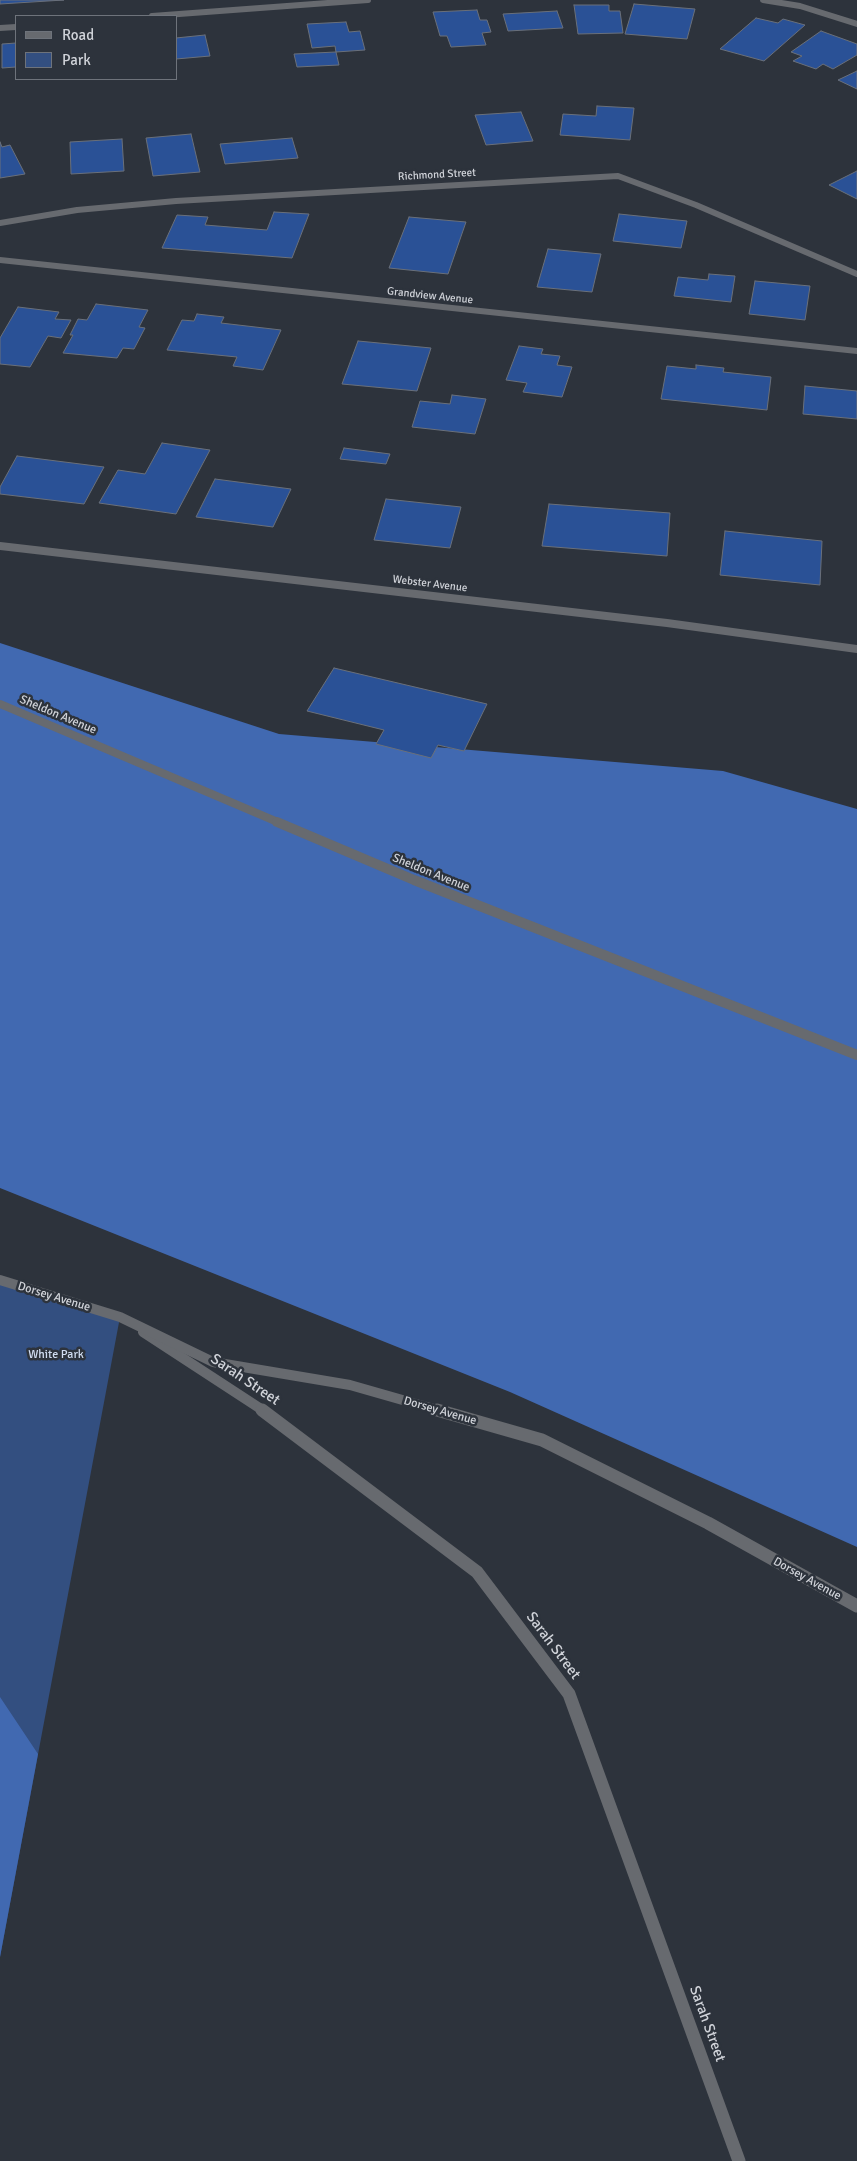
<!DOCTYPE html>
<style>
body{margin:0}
#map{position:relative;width:857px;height:2161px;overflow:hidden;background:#2d333c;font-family:Signika,sans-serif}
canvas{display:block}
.legend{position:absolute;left:15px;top:15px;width:162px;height:65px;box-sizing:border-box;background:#2d333c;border:1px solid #6e737b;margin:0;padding:6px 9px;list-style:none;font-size:15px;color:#d0d3d9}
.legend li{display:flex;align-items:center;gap:10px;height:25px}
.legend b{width:25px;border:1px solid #6e737b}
</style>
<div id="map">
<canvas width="857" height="2161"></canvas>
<ul class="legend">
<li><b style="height:6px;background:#676a6f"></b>Road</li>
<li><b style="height:14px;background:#334f80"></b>Park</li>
</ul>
</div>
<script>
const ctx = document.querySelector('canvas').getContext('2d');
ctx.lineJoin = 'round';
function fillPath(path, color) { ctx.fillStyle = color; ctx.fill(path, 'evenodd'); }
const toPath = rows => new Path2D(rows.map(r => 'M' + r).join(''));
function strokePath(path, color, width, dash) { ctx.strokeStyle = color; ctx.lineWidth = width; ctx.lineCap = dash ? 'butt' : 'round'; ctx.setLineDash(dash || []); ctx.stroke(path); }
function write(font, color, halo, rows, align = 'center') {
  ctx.font = font + ' Signika,sans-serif'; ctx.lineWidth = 5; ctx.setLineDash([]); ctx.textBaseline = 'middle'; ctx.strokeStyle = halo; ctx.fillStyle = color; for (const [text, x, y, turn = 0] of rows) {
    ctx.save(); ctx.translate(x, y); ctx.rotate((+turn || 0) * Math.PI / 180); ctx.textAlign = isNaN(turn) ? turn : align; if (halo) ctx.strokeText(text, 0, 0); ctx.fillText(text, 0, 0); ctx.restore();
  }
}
const green = toPath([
 [0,1280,120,1317,0,1957]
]);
const forest = toPath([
 [0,643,279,734,723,771,857,809,857,1547,510,1392,0,1188],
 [0,1697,38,1754,0,1957]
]);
const building = toPath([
 [0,0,64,0,0,4,0,0],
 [634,4,695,9,687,39,625,34,634,4],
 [574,5,609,5,609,11,620,11,623,33,578,34,574,5],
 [477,10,480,20,487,20,491,32,482,33,486,45,451,47,447,36,440,36,433,12,477,10],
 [557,11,563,28,508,31,503,14,557,11],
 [756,18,778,23,783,19,805,25,764,61,720,49,756,18],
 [346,22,349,32,360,31,365,50,336,52,335,46,312,48,307,24,346,22],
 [821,31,857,44,857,55,833,69,823,64,816,69,793,61,802,56,791,52,821,31],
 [205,35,210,56,176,59,176,38,205,35],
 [16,43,16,67,2,68,2,44,16,43],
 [336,52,339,65,297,67,294,54,336,52],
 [857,71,857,89,838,80,857,71],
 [597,106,634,108,630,140,560,135,563,114,596,116,597,106],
 [521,112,533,141,486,145,475,115,521,112],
 [191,134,200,172,153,176,146,138,191,134],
 [292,138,298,158,225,164,220,144,292,138],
 [122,139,124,171,71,174,70,142,122,139],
 [0,142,2,147,10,145,25,174,0,178,0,142],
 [857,171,857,199,829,185,857,171],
 [274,212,309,214,292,258,162,248,177,215,208,217,205,225,267,230,274,212],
 [619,214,687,221,681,248,613,241,619,214],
 [409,217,466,222,448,274,389,268,409,217],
 [548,249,601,254,592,292,537,287,548,249],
 [709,274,735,276,731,302,674,296,678,277,708,280,709,274],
 [755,281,810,286,805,320,749,314,755,281],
 [96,304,148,310,139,327,145,328,134,349,123,348,117,358,63,353,73,335,70,335,78,319,87,320,96,304],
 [18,307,59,312,55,319,71,320,61,338,48,336,30,367,0,364,0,338,18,307],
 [197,314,224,317,221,323,281,330,263,370,233,366,237,357,167,350,182,320,194,321,197,314],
 [358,341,431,348,417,391,342,384,358,341],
 [519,346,543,349,541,354,560,356,557,365,572,367,562,397,523,392,527,383,506,380,519,346],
 [696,365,724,368,723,372,771,377,767,410,661,399,667,366,696,369,696,365],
 [805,386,857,391,857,419,803,414,805,386],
 [452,395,486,399,475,434,412,427,420,401,450,404,452,395],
 [162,443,210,450,176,514,99,503,118,470,145,474,162,443],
 [344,448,390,454,386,464,340,459,344,448],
 [17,456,104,467,84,504,0,494,0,487,17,456],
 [215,479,291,489,273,527,196,517,215,479],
 [386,499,461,507,450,548,374,540,386,499],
 [549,504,670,513,667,556,542,546,549,504],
 [725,531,822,541,820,585,720,575,725,531],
 [334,668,487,704,464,751,438,745,431,758,376,744,384,730,307,711,334,668]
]);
const minorFar3 = toPath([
 [763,0,800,6,857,24],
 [152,16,368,0],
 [0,28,16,27],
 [0,223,77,210,176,201,618,176,696,205,857,274],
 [0,260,857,351]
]);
const minorFar2 = toPath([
 [0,546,667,623,857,649],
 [0,704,280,823]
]);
const minorFar1 = toPath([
 [277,822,414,880,857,1055],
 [143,1332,264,1411]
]);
const minor = toPath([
 [262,1410,477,1572,569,1694,739,2161]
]);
const tertiaryFar1 = toPath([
 [0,1280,120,1317,213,1362,350,1385,441,1411]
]);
const tertiary = toPath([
 [437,1410,542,1440,708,1523,857,1606]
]);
const farStreetnames = [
 ["Richmond Street",437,175,-3],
 ["Grandview Avenue",430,296,6],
 ["Webster Avenue",430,584,7]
];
const streetNames = [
 ["Sheldon Avenue",58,715,23],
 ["Sheldon Avenue",431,873,22],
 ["Dorsey Avenue",54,1297,17],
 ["Dorsey Avenue",440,1411,16],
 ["Dorsey Avenue",807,1579,29]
];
const parkNames = [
 ["White Park",56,1355]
];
const nearStreetnames = [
 ["Sarah Street",245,1380,34],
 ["Sarah Street",553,1646,53],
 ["Sarah Street",707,2024,70]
];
fillPath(green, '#334f80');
fillPath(forest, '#4169b1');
fillPath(building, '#2a5196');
strokePath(building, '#6a707a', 1);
strokePath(minorFar3, '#676a6f', 6);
strokePath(minorFar2, '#676a6f', 8);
strokePath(minorFar1, '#676a6f', 10);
strokePath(minor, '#676a6f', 13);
strokePath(tertiaryFar1, '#676a6f', 10);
strokePath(tertiary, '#676a6f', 13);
write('11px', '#d0d3d9', '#2d333c', farStreetnames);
write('12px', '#d0d3d9', '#2d333c', streetNames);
write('12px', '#d1ddf1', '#2d333c', parkNames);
write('15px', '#d0d3d9', '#2d333c', nearStreetnames);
</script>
